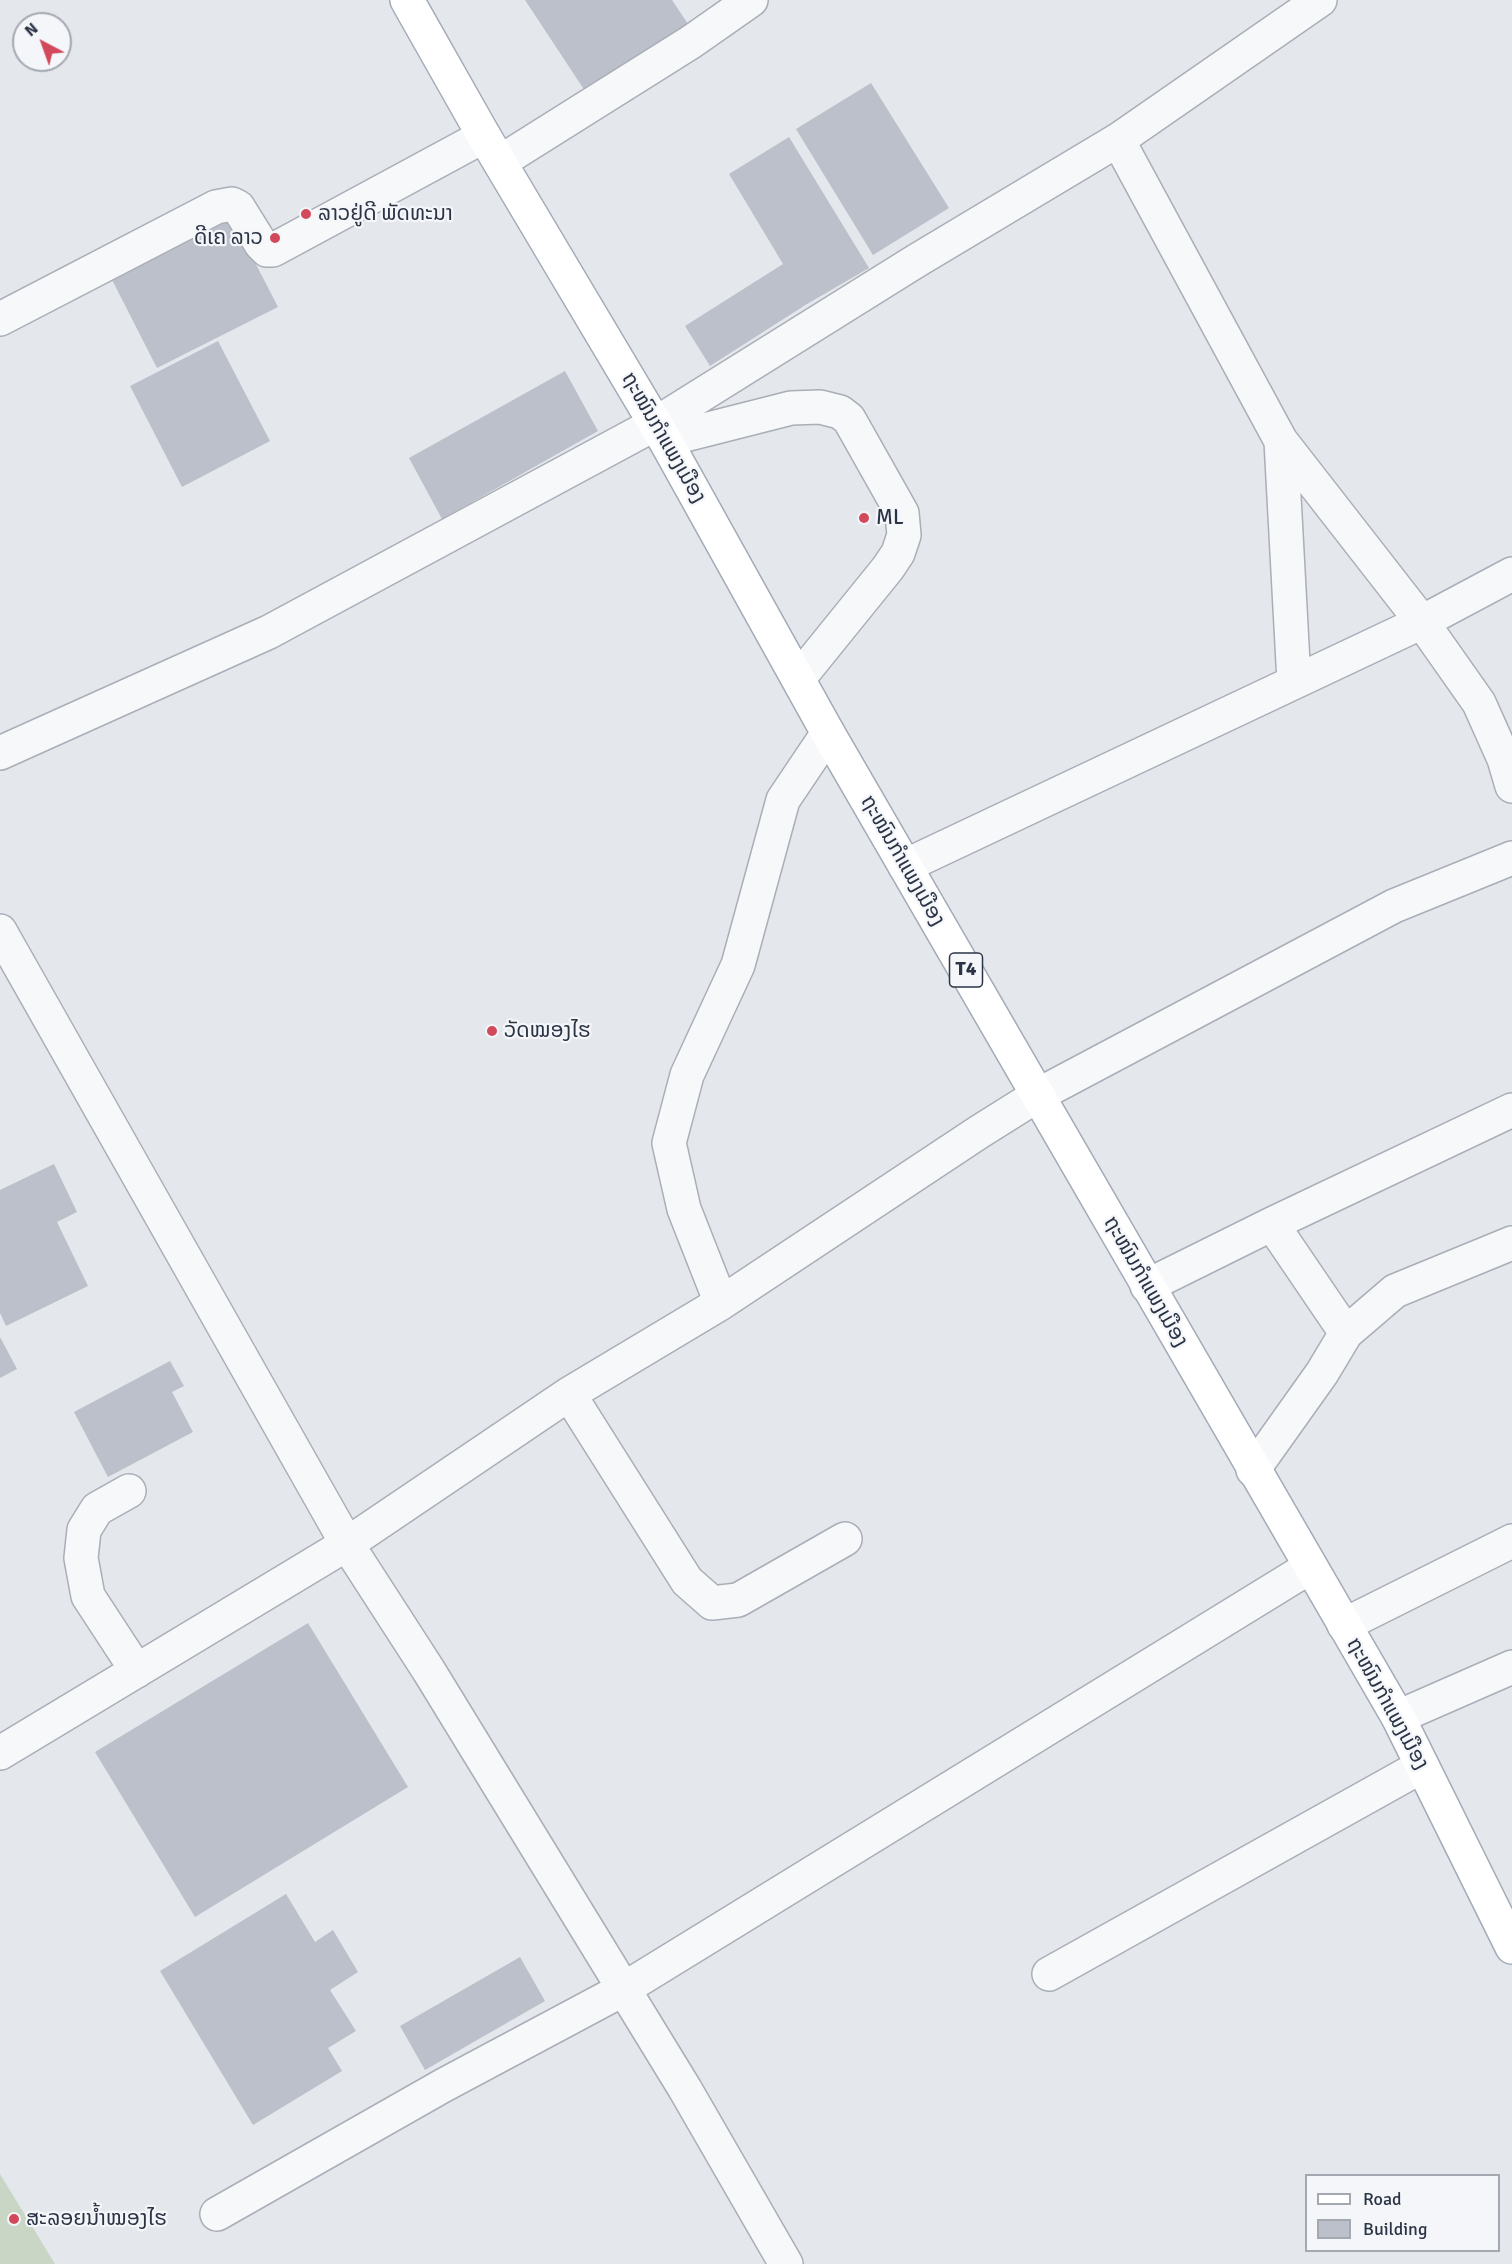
<!DOCTYPE html>
<meta charset="utf-8">
<style>
body{margin:0}
#map{position:relative;width:1512px;height:2264px;overflow:hidden;background:#e4e7ec;font-family:Signika,sans-serif}
canvas{display:block}
.legend{position:absolute;left:1305px;top:2174px;width:195px;height:78px;box-sizing:border-box;background:#f4f6f9;border:2px solid #a4a8b1;margin:0;padding:8px 10px;list-style:none;font-size:18px;color:#2b3445}
.legend li{display:flex;align-items:center;gap:12px;height:30px}
.legend b{width:30px;border:2px solid #a4a8b1}
.north{position:absolute;left:12px;top:12px;width:60px;height:60px;box-sizing:border-box;background:#f4f6f9;border:2px solid #a4a8b1;border-radius:50%;rotate:319deg;font-size:16px;font-weight:700;line-height:24px;text-align:center;color:#2b3445}
.north::after{content:'';display:block;margin:auto;width:21px;height:27px;background:#d1495b;clip-path:polygon(50% 0,100% 100%,50% 72%,0 100%)}
</style>
<div id="map">
<canvas width="1512" height="2264"></canvas>
<ul class="legend">
<li><b style="height:8px;background:#fff"></b>Road</li>
<li><b style="height:16px;background:#bbc0ca"></b>Building</li>
</ul>
<div class="north">N</div>
</div>
<script>
const ctx = document.querySelector('canvas').getContext('2d');
ctx.lineJoin = 'round';
function fillPath(path, color) { ctx.fillStyle = color; ctx.fill(path, 'evenodd'); }
const toPath = rows => new Path2D(rows.map(r => 'M' + r).join(''));
function strokePath(path, color, width, dash) { ctx.strokeStyle = color; ctx.lineWidth = width; ctx.lineCap = dash ? 'butt' : 'round'; ctx.setLineDash(dash || []); ctx.stroke(path); }
function write(font, color, halo, rows, align = 'center') {
  ctx.font = font + ' Signika,"Noto Sans Lao",sans-serif'; ctx.lineWidth = 4.5; ctx.setLineDash([]); ctx.textBaseline = 'middle'; ctx.strokeStyle = halo; ctx.fillStyle = color; for (const [text, x, y, turn = 0] of rows) {
    ctx.save(); ctx.translate(x, y); ctx.rotate((+turn || 0) * Math.PI / 180); ctx.textAlign = isNaN(turn) ? turn : align; if (halo) ctx.strokeText(text, 0, 0); ctx.fillText(text, 0, 0); ctx.restore();
  }
}
const green = toPath([
 [0,2174,55,2264,0,2264]
]);
const building = toPath([
 [525,0,672,0,688,24,585,91],
 [871,83,949,208,873,255,796,129],
 [789,137,869,268,807,304,710,366,685,326,783,264,729,174],
 [228,210,278,307,157,368,108,272],
 [218,341,270,441,182,487,130,386],
 [565,371,598,431,442,519,409,458],
 [54,1164,77,1212,57,1222,88,1286,6,1326,0,1313,0,1190],
 [0,1337,17,1369,0,1378],
 [170,1361,184,1386,172,1392,193,1432,108,1477,74,1412],
 [308,1623,408,1787,195,1917,95,1752],
 [286,1894,315,1942,333,1930,358,1972,330,1990,356,2031,328,2048,342,2071,253,2125,160,1971],
 [520,1957,545,2001,425,2070,400,2026]
]);
const minor = toPath([
 [1118,140,1281,441,1294,682],
 [500,162,691,42,751,0],
 [0,319,216,207,232,204,238,207,261,244,267,250,273,250,484,136],
 [665,440,791,408,820,407,840,412,849,419,902,513,904,535,898,553,888,568,799,678],
 [1281,441,1422,622,1479,703,1504,759,1512,786],
 [0,753,269,632,655,424,916,261,1118,140,1320,0],
 [905,866,1422,622,1512,574],
 [0,931,347,1544,429,1671,685,2089,786,2264],
 [1272,1224,1346,1333],
 [1147,1286,1272,1224,1512,1110],
 [721,1303,684,1209,669,1143,687,1075,738,965,783,800,828,733],
 [569,1394,687,1581,712,1603,738,1600,845,1539],
 [1253,1470,1322,1373,1346,1333,1395,1291,1512,1243],
 [129,1491,97,1509,84,1530,81,1558,88,1596,137,1671],
 [1344,1625,1512,1541],
 [1398,1717,1512,1667],
 [0,1753,347,1544,569,1394,721,1303,979,1132,1038,1095,1394,906,1512,858],
 [1049,1974,1422,1766],
 [217,2214,444,2085,622,1990,1310,1567]
]);
const major = toPath([
 [407,0,484,136,665,440,828,733,1398,1717,1512,1947]
]);
const markers = [
 [306,214,6,"#d1495b"],
 [275,238,6,"#d1495b"],
 [864,518,6,"#d1495b"],
 [492,1031,6,"#d1495b"],
 [14,2219,6,"#d1495b"]
];
const shields = [
 [966,970,33]
];
const shieldNames = [
 ["T4",966,970]
];
const poiNames = [
 ["ລາວຢູ່ດີ ພັດທະນາ",318,214],
 ["ດີເຄ ລາວ",263,238,"right"],
 ["ML",876,518],
 ["ວັດໝອງໄຮ",504,1031],
 ["ສະລອຍນ້ຳໝອງໄຮ",26,2219]
];
const streetNames = [
 ["ຖະໜົນກຳແພງເມືອງ",663,438,60],
 ["ຖະໜົນກຳແພງເມືອງ",902,861,60],
 ["ຖະໜົນກຳແພງເມືອງ",1145,1282,60],
 ["ຖະໜົນກຳແພງເມືອງ",1387,1704,61]
];
fillPath(green, '#c9d6c5');
fillPath(building, '#bbc0ca');
strokePath(minor, '#a9aeb7', 36);
strokePath(major, '#a3abb8', 36);
strokePath(minor, '#f7f8fa', 33);
strokePath(major, '#fff', 33);
for (const [x, y, r, color] of markers) { const dot = new Path2D(); dot.arc(x, y, r, 0, 2 * Math.PI); ctx.fillStyle = color; ctx.fill(dot); strokePath(dot, '#f4f6f9', 2); }
for (const [x, y, w] of shields) { const box = new Path2D(); box.roundRect(x - w / 2, y - 17, w, 34, 4.5); ctx.fillStyle = '#f4f6f9'; ctx.fill(box); strokePath(box, '#2b3445', 1.5); }
write('bold 20px', '#2b3445', null, shieldNames);
write('21px', '#2b3445', '#f4f6f9', poiNames, 'left');
write('21px', '#2b3445', '#f4f6f9', streetNames);
</script>
